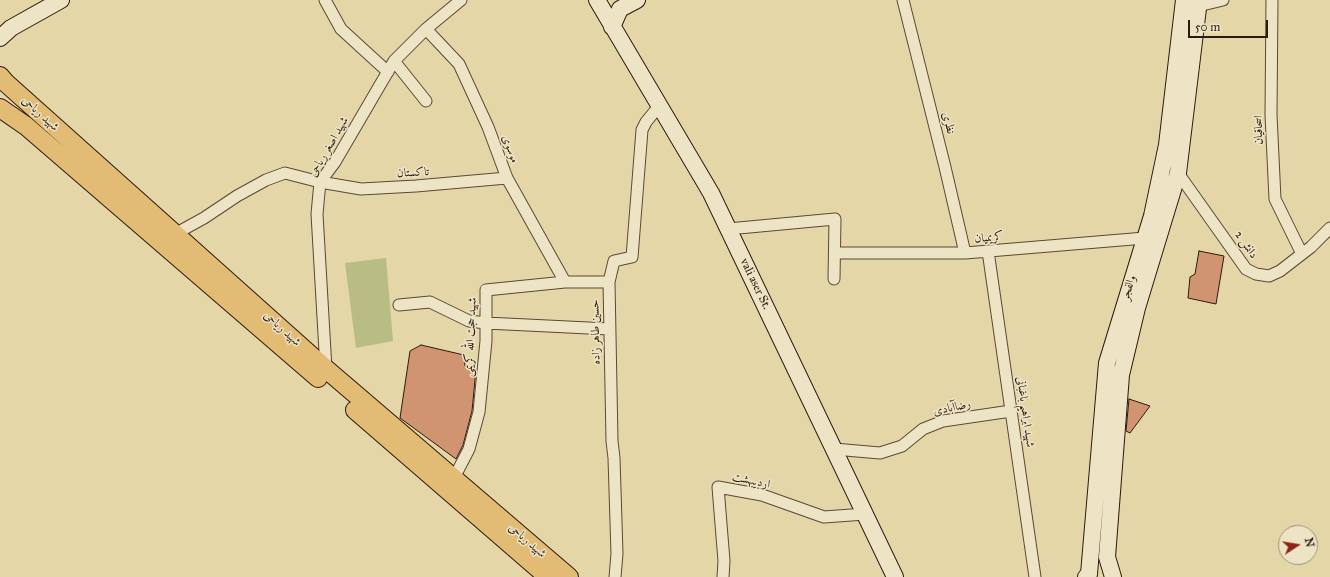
<!DOCTYPE html>
<meta charset="utf-8">
<style>
body{margin:0}
#map{position:relative;width:1330px;height:577px;overflow:hidden;background:#e4d6a7;font-family:"IM FELL Great Primer",serif}
canvas{display:block}
.north{position:absolute;left:1278px;top:525px;width:40px;height:40px;box-sizing:border-box;background:#ede4c6;border:1px solid #a0937c;border-radius:50%;rotate:78deg;font-size:11px;font-weight:700;line-height:16px;text-align:center;color:#2c1a0e}
.north::after{content:'';display:block;margin:auto;width:14px;height:18px;background:#8f2418;clip-path:polygon(50% 0,100% 100%,50% 72%,0 100%)}
.scale{position:absolute;left:1188px;top:20px;width:80px;height:18px;box-sizing:border-box;border:2px solid #2c1a0e;border-top:0;padding-left:5px;font-size:12px;line-height:14px;white-space:nowrap;color:#2c1a0e;-webkit-text-stroke:3px #ede4c6;paint-order:stroke}
</style>
<div id="map">
<canvas width="1330" height="577"></canvas>
<div class="north">N</div>
<div class="scale">50 m</div>
</div>
<script>
const ctx = document.querySelector('canvas').getContext('2d');
ctx.lineJoin = 'round';
function fillPath(path, color) { ctx.fillStyle = color; ctx.fill(path, 'evenodd'); }
const toPath = rows => new Path2D(rows.map(r => 'M' + r).join(''));
function strokePath(path, color, width, dash) { ctx.strokeStyle = color; ctx.lineWidth = width; ctx.lineCap = dash ? 'butt' : 'round'; ctx.setLineDash(dash || []); ctx.stroke(path); }
function write(font, color, halo, rows, align = 'center') {
  ctx.font = font + ' "IM FELL Great Primer",Amiri,serif'; ctx.lineWidth = 3; ctx.setLineDash([]); ctx.textBaseline = 'middle'; ctx.strokeStyle = halo; ctx.fillStyle = color; for (const [text, x, y, turn = 0] of rows) {
    ctx.save(); ctx.translate(x, y); ctx.rotate((+turn || 0) * Math.PI / 180); ctx.textAlign = isNaN(turn) ? turn : align; if (halo) ctx.strokeText(text, 0, 0); ctx.fillText(text, 0, 0); ctx.restore();
  }
}
const green = toPath([
 [386,258,393,341,356,348,345,263]
]);
const building = toPath([
 [1199,251,1224,256,1216,304,1188,298,1190,277,1195,274,1199,251],
 [421,345,464,355,465,366,476,369,472,411,463,445,456,459,400,418,410,351,421,345],
 [1129,399,1150,406,1130,433,1126,431,1129,399]
]);
const street = toPath([
 [325,0,341,29,388,72],
 [903,0,945,167,965,253],
 [1272,0,1271,115,1275,199,1302,254],
 [1198,6,1223,0],
 [426,29,459,64,488,127,507,178,565,282],
 [394,61,426,101],
 [1178,173,1246,269,1256,274,1269,276,1280,271,1311,247,1330,228],
 [728,229,835,219,834,279],
 [175,234,204,218,237,196,266,180,285,173,320,182,361,189,416,186,507,178],
 [988,251,1035,577],
 [835,253,965,253,1145,238],
 [399,305,430,302,469,321,486,323,609,329],
 [326,369,317,214,320,182,335,162,394,61,426,29,461,0],
 [834,449,880,453,902,446,923,429,943,421,1011,411],
 [454,478,469,449,479,412,486,341,486,290,565,282,609,282],
 [615,577,617,554,614,458,612,441,609,282,614,261,632,257,642,130,646,122,659,106],
 [723,577,724,561,718,487,762,495,824,517,865,514]
]);
const secondary = toPath([
 [597,0,711,193,895,577],
 [612,27,620,9,637,0],
 [0,38,11,28,61,0],
 [1086,577,1089,574,1107,363,1152,216,1167,145,1184,0],
 [1113,577,1107,557,1121,375,1137,308,1178,173,1199,0]
]);
const primary = toPath([
 [0,76,6,83,326,369,569,577],
 [0,108,26,126,318,378],
 [355,410,548,577]
]);
const streetNames = [
 ["شهید ریاحی",40,114,42],
 ["نظری",948,123,76],
 ["اسحاقیان",1259,130,-91],
 ["شهید اصغر ریاحی",329,147,-60],
 ["موسوی",510,149,70],
 ["تاکستان",413,173,-3],
 ["کریمیان",989,238,-5],
 ["دانش 2",1246,245,55],
 ["vali aser St.",755,284,64],
 ["والفجر",1129,288,-73],
 ["شهید ریاحی",282,329,42],
 ["حسین طاهر زاده",596,332,-91],
 ["شهید حجت الله کریمی",471,337,-87],
 ["رضاآبادی",952,408,-12],
 ["شهید ابراهیم باغبانی",1025,412,82],
 ["اردیبهشت",751,481,12],
 ["شهید ریاحی",527,541,41]
];
fillPath(green, '#b8bd84');
fillPath(building, '#d19471');
strokePath(building, '#2c1a0e', 1);
strokePath(street, '#5a4934', 13);
strokePath(secondary, '#2c1a0e', 18);
strokePath(primary, '#2c1a0e', 20);
strokePath(street, '#ede4c6', 11);
strokePath(secondary, '#ede4c6', 16);
strokePath(primary, '#e2bb74', 18);
write('12px', '#2c1a0e', '#ede4c6', streetNames);
</script>
